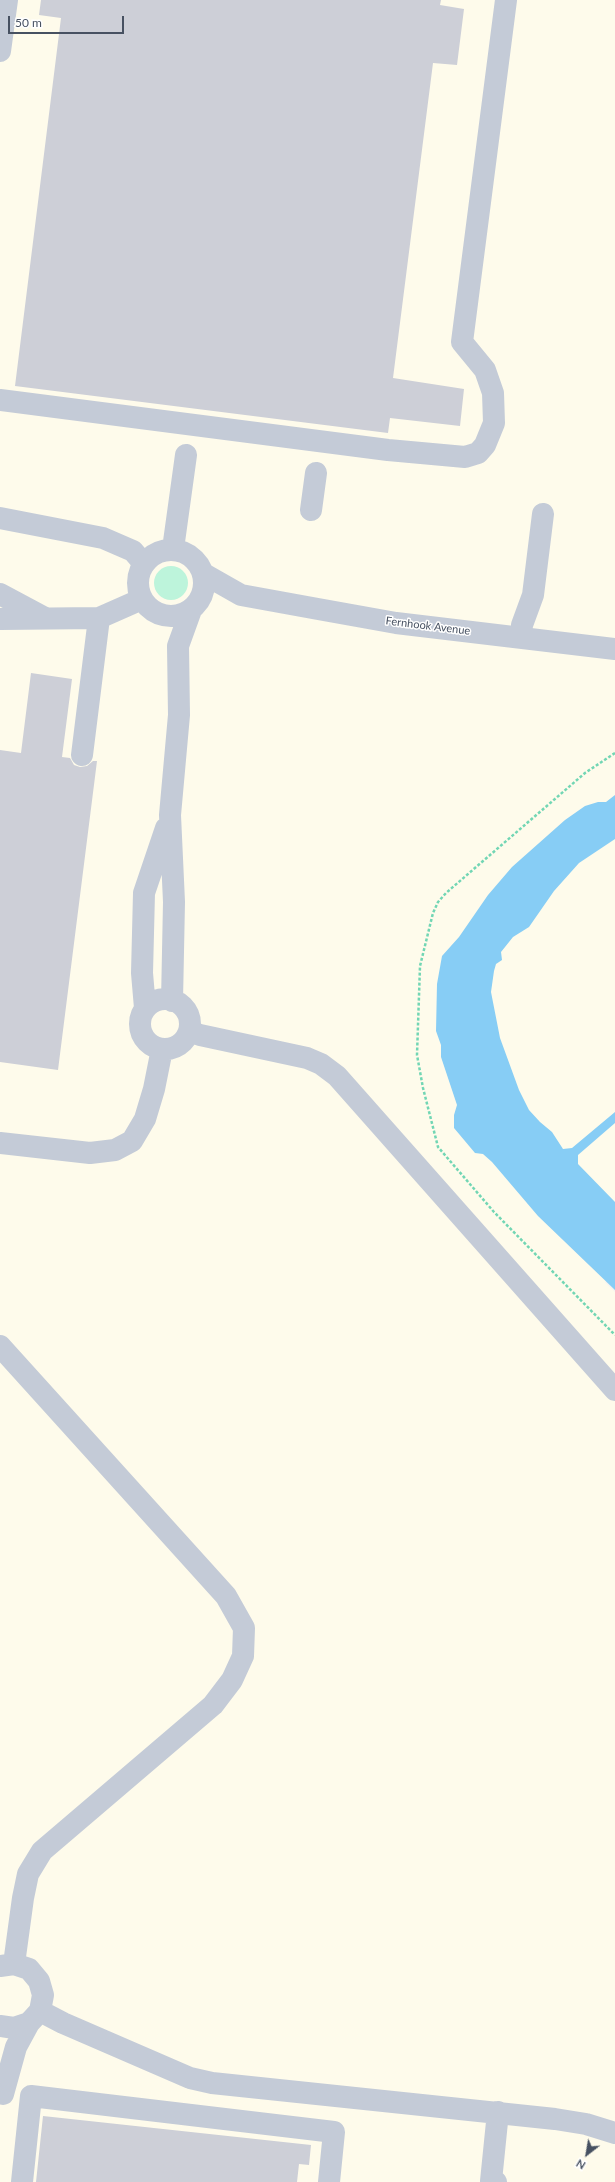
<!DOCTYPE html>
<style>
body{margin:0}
#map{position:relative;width:615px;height:2182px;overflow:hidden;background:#f4f2f1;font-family:Lato,sans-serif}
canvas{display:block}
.north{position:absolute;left:567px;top:2134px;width:40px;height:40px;-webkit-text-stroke:3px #fff;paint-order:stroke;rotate:211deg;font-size:11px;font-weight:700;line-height:16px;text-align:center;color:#475161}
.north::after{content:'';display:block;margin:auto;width:14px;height:18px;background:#475161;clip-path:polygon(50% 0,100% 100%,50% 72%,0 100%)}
.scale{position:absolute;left:8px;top:16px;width:116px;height:18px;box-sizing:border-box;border:2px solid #475161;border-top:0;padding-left:5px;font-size:12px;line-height:14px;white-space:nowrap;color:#475161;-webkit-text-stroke:3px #fff;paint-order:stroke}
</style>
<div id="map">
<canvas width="615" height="2182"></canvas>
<div class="north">N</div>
<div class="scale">50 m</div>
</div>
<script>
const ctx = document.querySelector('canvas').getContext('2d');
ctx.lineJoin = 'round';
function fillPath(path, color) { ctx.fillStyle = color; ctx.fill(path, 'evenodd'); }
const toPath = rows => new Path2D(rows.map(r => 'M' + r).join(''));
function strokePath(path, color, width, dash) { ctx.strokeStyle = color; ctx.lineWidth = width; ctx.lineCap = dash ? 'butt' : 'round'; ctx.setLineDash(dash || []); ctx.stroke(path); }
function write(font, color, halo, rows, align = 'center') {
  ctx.font = font + ' Lato,sans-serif'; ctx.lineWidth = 3; ctx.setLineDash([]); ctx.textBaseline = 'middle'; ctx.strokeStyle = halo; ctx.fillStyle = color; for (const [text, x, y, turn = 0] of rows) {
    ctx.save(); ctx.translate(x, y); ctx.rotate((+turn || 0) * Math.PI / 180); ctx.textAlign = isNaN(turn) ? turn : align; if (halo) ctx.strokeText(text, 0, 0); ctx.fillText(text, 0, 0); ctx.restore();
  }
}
const commercial = toPath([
 [0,0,615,0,615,1273,605,1282,615,1292,615,2182,0,2182]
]);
const green = toPath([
 '154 583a17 17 0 1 1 34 0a17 17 0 1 1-34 0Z'
]);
const water = toPath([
 [615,795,615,839,579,863,554,891,529,927,513,937,501,952,502,960,496,964,494,971,491,992,500,1038,519,1090,529,1110,540,1122,552,1132,563,1149,572,1148,615,1112,615,1123,578,1155,578,1164,615,1202,615,1290,538,1216,492,1162,483,1154,475,1153,454,1128,454,1115,457,1105,441,1057,441,1045,436,1031,437,984,442,956,459,937,488,895,512,867,565,820,585,806,598,802,606,802]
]);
const building = toPath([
 [41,0,441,0,440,5,464,9,457,65,433,63,393,378,464,389,460,426,390,418,388,433,15,386,61,18,39,15],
 [31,673,72,679,62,757,70,758,74,765,80,767,87,766,93,761,97,761,58,1070,0,1062,0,750,21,753],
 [43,2116,311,2145,309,2165,299,2164,297,2182,36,2182]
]);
const path = toPath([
 [615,753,585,773,446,893,438,902,433,913,420,966,417,1055,423,1088,438,1147,494,1212,615,1335]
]);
const minor = toPath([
 [0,51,7,0],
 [0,400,388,450,465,457,478,453,485,445,494,423,493,393,485,370,462,342,506,0],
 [311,510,316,473],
 [0,518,103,538,133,551,144,564],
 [173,549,186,455],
 '138 583a33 33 0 1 1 66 0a33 33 0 1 1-66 0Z',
 [204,574,241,595,318,609,396,623,615,649],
 [0,594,43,617],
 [0,619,99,618,142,599],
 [521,637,522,625,533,595,543,514],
 [82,755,99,618],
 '140 1024a25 25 0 1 1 50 0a25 25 0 1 1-50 0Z',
 [172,1001,174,902,170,815,179,715,178,646,191,610],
 [145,1008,142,973,144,893,166,828],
 [189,1031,200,1035,307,1058,321,1064,337,1076,615,1390],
 [0,1143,90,1153,115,1150,132,1141,145,1119,154,1089,162,1049],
 [0,1346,226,1596,244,1628,243,1656,232,1680,213,1705,42,1851,28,1874,23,1898,14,1964],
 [40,2011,63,2023,190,2078,212,2083,555,2119,586,2124,615,2133],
 [0,2026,14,2028,29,2023,40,2011,43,1995,39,1981,29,1969,14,1964,0,1966],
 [3,2094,16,2047,29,2023],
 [22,2182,31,2096,334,2132,329,2182],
 [496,2182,491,2181,498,2112]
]);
const streetNames = [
 ["Fernhook Avenue",428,626,7]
];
fillPath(commercial, '#fefbeb');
fillPath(green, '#bdf4db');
fillPath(water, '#87cdf5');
fillPath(building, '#cdcfd7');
strokePath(path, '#72d6b4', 2.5, [3, 2]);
strokePath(minor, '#c4cbd7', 22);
write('11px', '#475161', '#fff', streetNames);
</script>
